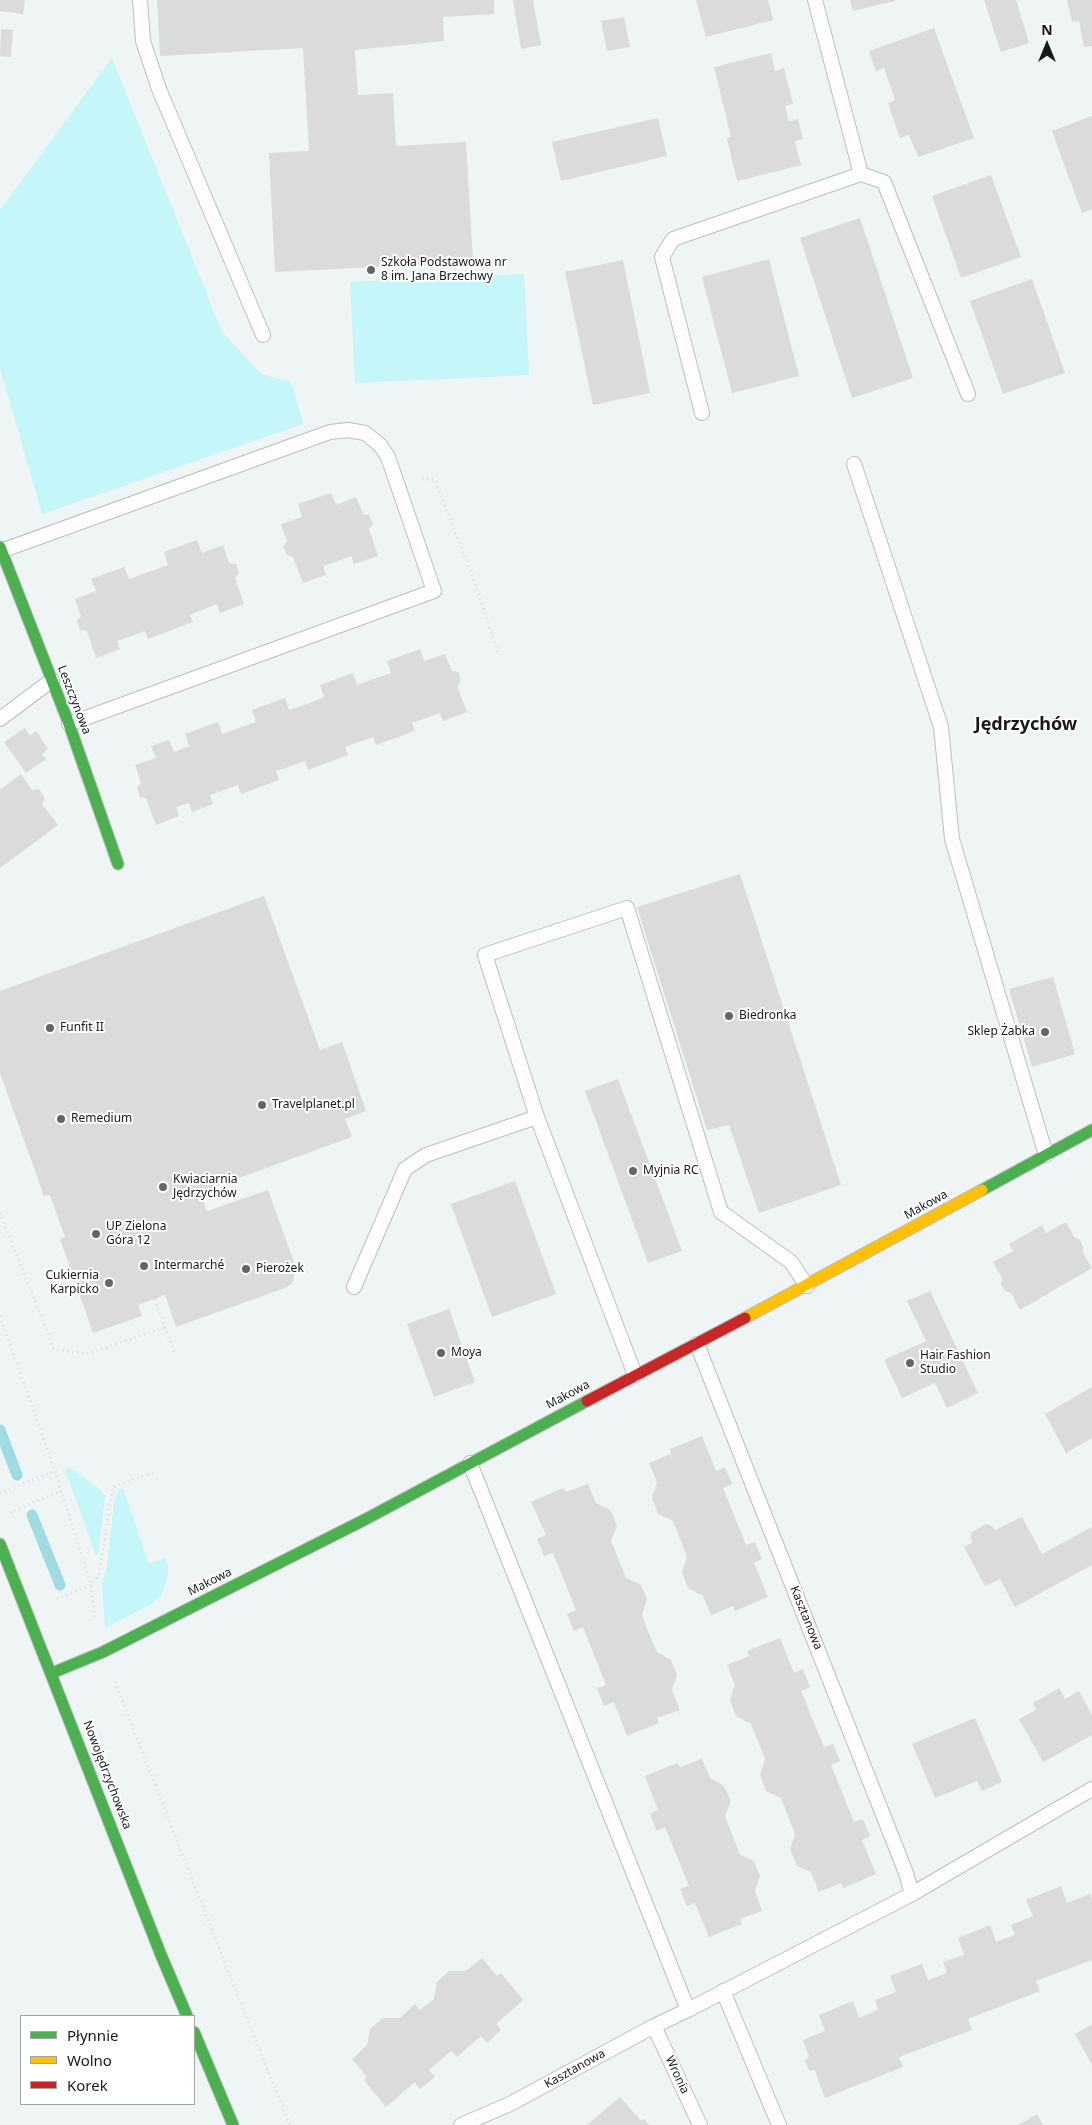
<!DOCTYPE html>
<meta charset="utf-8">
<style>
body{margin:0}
#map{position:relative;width:1092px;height:2125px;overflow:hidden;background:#eff4f4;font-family:"Noto Sans",sans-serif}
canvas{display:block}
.legend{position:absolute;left:20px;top:2015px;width:175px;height:90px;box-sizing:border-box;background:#fff;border:1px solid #a2a3a3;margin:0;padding:6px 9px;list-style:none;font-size:15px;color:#17191a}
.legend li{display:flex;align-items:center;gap:10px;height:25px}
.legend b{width:25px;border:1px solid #a2a3a3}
.north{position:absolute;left:1022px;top:20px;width:50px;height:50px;-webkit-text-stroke:4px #fff;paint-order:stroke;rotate:0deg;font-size:14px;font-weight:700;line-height:20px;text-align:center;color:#17191a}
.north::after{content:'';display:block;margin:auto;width:18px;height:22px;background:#17191a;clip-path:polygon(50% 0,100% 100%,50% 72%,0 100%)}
</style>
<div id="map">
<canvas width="1092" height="2125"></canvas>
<ul class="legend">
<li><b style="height:6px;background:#4caf50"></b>Płynnie</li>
<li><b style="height:6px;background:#ffc107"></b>Wolno</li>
<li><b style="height:6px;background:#c62828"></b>Korek</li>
</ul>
<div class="north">N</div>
</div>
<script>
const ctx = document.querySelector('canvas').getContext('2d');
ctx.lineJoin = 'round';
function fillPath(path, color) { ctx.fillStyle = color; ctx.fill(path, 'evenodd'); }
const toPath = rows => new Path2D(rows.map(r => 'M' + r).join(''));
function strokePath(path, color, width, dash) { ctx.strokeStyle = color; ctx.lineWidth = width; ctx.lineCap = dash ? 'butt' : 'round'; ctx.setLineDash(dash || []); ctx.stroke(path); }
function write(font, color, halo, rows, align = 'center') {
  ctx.font = font + ' "Noto Sans",sans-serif'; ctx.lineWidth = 4; ctx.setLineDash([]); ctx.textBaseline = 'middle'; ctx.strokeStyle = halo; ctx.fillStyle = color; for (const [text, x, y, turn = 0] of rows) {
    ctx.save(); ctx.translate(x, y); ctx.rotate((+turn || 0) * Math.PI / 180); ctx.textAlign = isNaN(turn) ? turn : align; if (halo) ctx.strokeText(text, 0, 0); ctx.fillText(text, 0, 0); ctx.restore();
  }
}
const green = toPath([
 [112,58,222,332,261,374,291,382,303,424,42,514,0,368,0,210],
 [524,274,529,375,355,383,350,282],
 [69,1467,97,1487,105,1496,98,1555,96,1555,68,1478,65,1470],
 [123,1488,149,1564,165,1558,168,1566,168,1576,161,1596,150,1605,105,1628,102,1584,107,1567,114,1502,118,1491]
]);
const stream = toPath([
 [0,1430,17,1475],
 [32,1515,60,1585]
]);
const building = toPath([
 [0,0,25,0,23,14,0,11],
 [157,0,494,0,494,14,443,17,444,41,355,50,358,95,393,93,396,146,466,142,473,262,275,272,269,153,309,151,303,48,160,56],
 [513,0,533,0,541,45,521,49],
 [696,0,768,0,773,20,706,37],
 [850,0,895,0,895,1,853,11],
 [984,0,1016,0,1029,43,1001,52],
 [1067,0,1092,0,1092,46,1084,47,1079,21,1072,22],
 [624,17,630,47,607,51,601,21],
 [934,28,974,138,918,157,909,135,900,138,888,103,895,100,884,68,876,71,869,51],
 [1,29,13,30,11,57,0,56],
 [771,53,775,71,784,68,793,104,785,106,789,122,798,119,803,139,795,141,801,165,737,181,727,138,731,137,714,67],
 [1092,116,1092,209,1082,213,1052,131],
 [658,118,667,156,561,181,552,142],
 [991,175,1021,257,961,278,932,196],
 [860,218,913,378,852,398,800,238],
 [769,259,799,376,732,393,702,277],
 [623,260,650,393,593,405,565,272],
 [1032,279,1065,373,1003,394,970,301],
 [331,493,336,505,356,497,363,514,369,515,373,524,369,529,378,556,354,564,351,556,338,561,323,566,326,575,303,583,293,557,287,555,283,546,287,541,281,524,302,517,298,504],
 [197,540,202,553,223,545,229,563,236,564,239,573,235,578,244,604,220,613,217,604,204,609,190,615,193,622,148,639,145,631,117,641,120,649,96,658,87,631,80,630,77,621,81,616,75,599,96,591,91,579,124,567,129,579,149,572,168,565,164,552],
 [420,649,424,661,445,654,452,671,458,672,461,681,457,686,467,712,443,721,440,713,412,723,415,731,376,745,373,737,345,747,348,755,308,770,305,761,291,766,276,771,279,780,241,794,238,785,210,795,213,804,192,812,189,803,176,807,179,816,156,825,146,798,140,797,137,788,141,783,135,765,156,758,151,746,169,740,174,752,189,746,185,734,218,722,222,734,256,722,252,710,285,698,289,710,307,704,324,697,320,685,353,673,357,685,391,673,387,661],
 [25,728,30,736,36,731,48,749,42,754,46,759,26,773,4,742],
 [21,774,32,790,39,789,45,798,42,804,58,825,0,868,0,787,1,789],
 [740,874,841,1185,759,1213,729,1125,707,1130,637,907],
 [264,896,320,1050,342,1042,366,1111,345,1119,352,1137,200,1192,207,1211,268,1190,294,1262,294,1278,291,1284,285,1288,176,1327,165,1295,138,1305,142,1316,93,1333,60,1239,65,1237,50,1195,44,1196,0,1073,0,991],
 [1053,977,1075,1054,1032,1067,1009,989],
 [618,1079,682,1251,648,1263,585,1091],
 [515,1181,556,1294,492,1317,451,1204],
 [1066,1222,1074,1237,1080,1240,1083,1247,1083,1253,1092,1268,1020,1310,1011,1293,1005,1291,1001,1284,1002,1278,993,1262,1013,1251,1009,1244,1042,1225,1046,1233],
 [930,1291,978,1393,947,1408,935,1383,902,1398,884,1360,926,1341,907,1301],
 [449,1309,475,1382,434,1397,407,1324],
 [1092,1387,1092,1438,1066,1453,1045,1414],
 [702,1436,716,1471,725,1467,732,1484,723,1488,746,1545,755,1542,762,1559,754,1563,768,1597,735,1611,733,1606,711,1615,703,1596,688,1588,682,1572,687,1557,673,1521,658,1514,652,1498,657,1482,649,1463,671,1454,670,1449],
 [588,1484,596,1503,610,1510,617,1526,611,1541,626,1578,641,1585,647,1599,642,1615,649,1634,657,1652,671,1660,677,1675,672,1690,680,1710,657,1718,659,1723,627,1736,614,1702,604,1706,597,1688,606,1685,583,1627,574,1631,567,1614,576,1610,553,1553,544,1556,537,1539,546,1535,531,1502,563,1488,566,1492],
 [1022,1517,1042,1554,1092,1527,1092,1565,1015,1607,1000,1579,985,1586,964,1547,973,1542,970,1538,972,1532,986,1524,992,1526,995,1530],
 [780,1638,794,1673,803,1669,810,1687,801,1691,824,1747,833,1744,840,1761,831,1765,854,1822,863,1819,870,1836,862,1840,876,1874,843,1888,841,1883,819,1892,811,1872,797,1866,790,1849,795,1834,781,1798,766,1791,760,1775,765,1759,751,1724,736,1716,730,1700,735,1685,727,1665,749,1656,747,1651],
 [1059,1688,1065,1699,1079,1691,1092,1715,1092,1735,1043,1762,1019,1719,1036,1710,1033,1703],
 [975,1718,1002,1782,982,1791,977,1781,935,1798,912,1744],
 [702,1759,710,1778,724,1786,731,1801,725,1816,740,1855,754,1861,760,1876,755,1891,762,1911,740,1919,742,1924,709,1937,695,1903,687,1906,680,1889,689,1886,665,1827,657,1831,650,1814,658,1810,645,1776,677,1763,680,1767],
 [1061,1886,1067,1903,1090,1894,1092,1899,1092,1960,1036,1981,1040,1991,968,2019,972,2030,899,2057,903,2067,825,2098,815,2071,809,2070,805,2061,809,2056,803,2040,825,2031,819,2015,853,2001,859,2018,878,2010,875,2000,896,1992,890,1976,922,1964,928,1980,947,1973,943,1962,964,1955,958,1938,990,1925,996,1942,1015,1935,1011,1925,1033,1916,1026,1900],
 [482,1958,497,1976,501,1973,523,2000,496,2024,501,2030,487,2043,481,2036,457,2057,451,2051,429,2070,435,2077,420,2089,415,2082,386,2107,364,2080,367,2077,352,2059,367,2045,370,2029,383,2018,400,2018,415,2004,420,2010,434,1999,437,1982,449,1971,466,1971],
 [1092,2024,1092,2065,1075,2034],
 [620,2097,641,2121,644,2119,649,2125,587,2125],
 [1037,2114,1043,2125,1018,2125]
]);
const path = toPath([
 [422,478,435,480,472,575,499,655],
 [0,1213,54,1349,87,1354,165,1327],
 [155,1299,174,1352],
 [0,1316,55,1471,91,1585,95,1620],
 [0,1493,55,1471],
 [10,1512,62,1491],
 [57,1599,91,1585,99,1575,113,1487,154,1472],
 [115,1682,237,1994,290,2125]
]);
const lane = toPath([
 [140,0,143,41,159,89,263,335],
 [815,0,861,174,884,182,968,394],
 [702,413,662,257,673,239,861,174],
 [854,464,941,727,952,839,1046,1155],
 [1,551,330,432,348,430,365,433,380,445,388,457,434,591,69,724],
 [0,719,52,680],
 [537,1117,485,955,627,908,721,1212,791,1262,807,1286],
 [354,1287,405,1169,426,1155,537,1117,635,1375],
 [697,1344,906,1873,912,1894],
 [470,1463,688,2010],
 [723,1991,779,2125],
 [654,2026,700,2125],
 [461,2125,510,2104,654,2026,688,2010,912,1894,1092,1789]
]);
const fast = toPath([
 [0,547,69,724,118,864],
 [982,1190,1092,1130],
 [0,1544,161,1955,187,2016],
 [52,1673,103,1652,366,1519,587,1401],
 [194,2032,233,2125]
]);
const slow = toPath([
 [745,1318,982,1190]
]);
const jam = toPath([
 [587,1401,745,1318]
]);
const markers = [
 [371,270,5,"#636666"],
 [729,1016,5,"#636666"],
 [50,1028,5,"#636666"],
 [1045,1032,5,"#636666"],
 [262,1105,5,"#636666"],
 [61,1119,5,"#636666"],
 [633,1171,5,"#636666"],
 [163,1187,5,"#636666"],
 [96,1234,5,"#636666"],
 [144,1266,5,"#636666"],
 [246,1269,5,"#636666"],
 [109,1283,5,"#636666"],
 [441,1353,5,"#636666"],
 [910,1363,5,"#636666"]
];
const poiNames = [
 ["Szkoła Podstawowa nr",381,263],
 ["8 im. Jana Brzechwy",381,277],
 ["Biedronka",739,1016],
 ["Funfit II",60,1028],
 ["Sklep Żabka",1035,1032,"right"],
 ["Travelplanet.pl",272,1105],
 ["Remedium",71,1119],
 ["Myjnia RC",643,1171],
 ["Kwiaciarnia",173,1180],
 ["Jędrzychów",173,1194],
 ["UP Zielona",106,1227],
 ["Góra 12",106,1241],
 ["Intermarché",154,1266],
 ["Pierożek",256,1269],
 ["Cukiernia",99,1276,"right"],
 ["Karpicko",99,1290,"right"],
 ["Moya",451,1353],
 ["Hair Fashion",920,1356],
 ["Studio",920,1370]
];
const streetNames = [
 ["Leszczynowa",74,700,69],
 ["Makowa",926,1205,-29],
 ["Makowa",568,1395,-28],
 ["Makowa",210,1582,-27],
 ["Kasztanowa",806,1618,68],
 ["Nowojędrzychowska",107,1775,69],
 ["Kasztanowa",575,2069,-29],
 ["Wronia",677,2075,65]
];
const districtNames = [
 ["Jędrzychów",1026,725]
];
fillPath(green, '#c4f6fa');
strokePath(stream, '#9edce1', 11);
fillPath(building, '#dadbdb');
strokePath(lane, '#bbbfbf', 16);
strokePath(fast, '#bbbfbf', 13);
strokePath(slow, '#bbbfbf', 13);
strokePath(jam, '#bbbfbf', 13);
strokePath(path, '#dbdcdc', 3, [1, 4]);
strokePath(lane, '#fdfdfd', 14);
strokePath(fast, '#4caf50', 11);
strokePath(slow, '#ffc107', 11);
strokePath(jam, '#c62828', 11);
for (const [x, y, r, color] of markers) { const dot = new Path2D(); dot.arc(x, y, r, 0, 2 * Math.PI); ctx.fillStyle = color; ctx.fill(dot); strokePath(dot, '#fff', 2); }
write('12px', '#17191a', '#fff', poiNames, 'left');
write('12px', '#17191a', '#fff', streetNames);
write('bold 18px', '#17191a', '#fff', districtNames);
</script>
